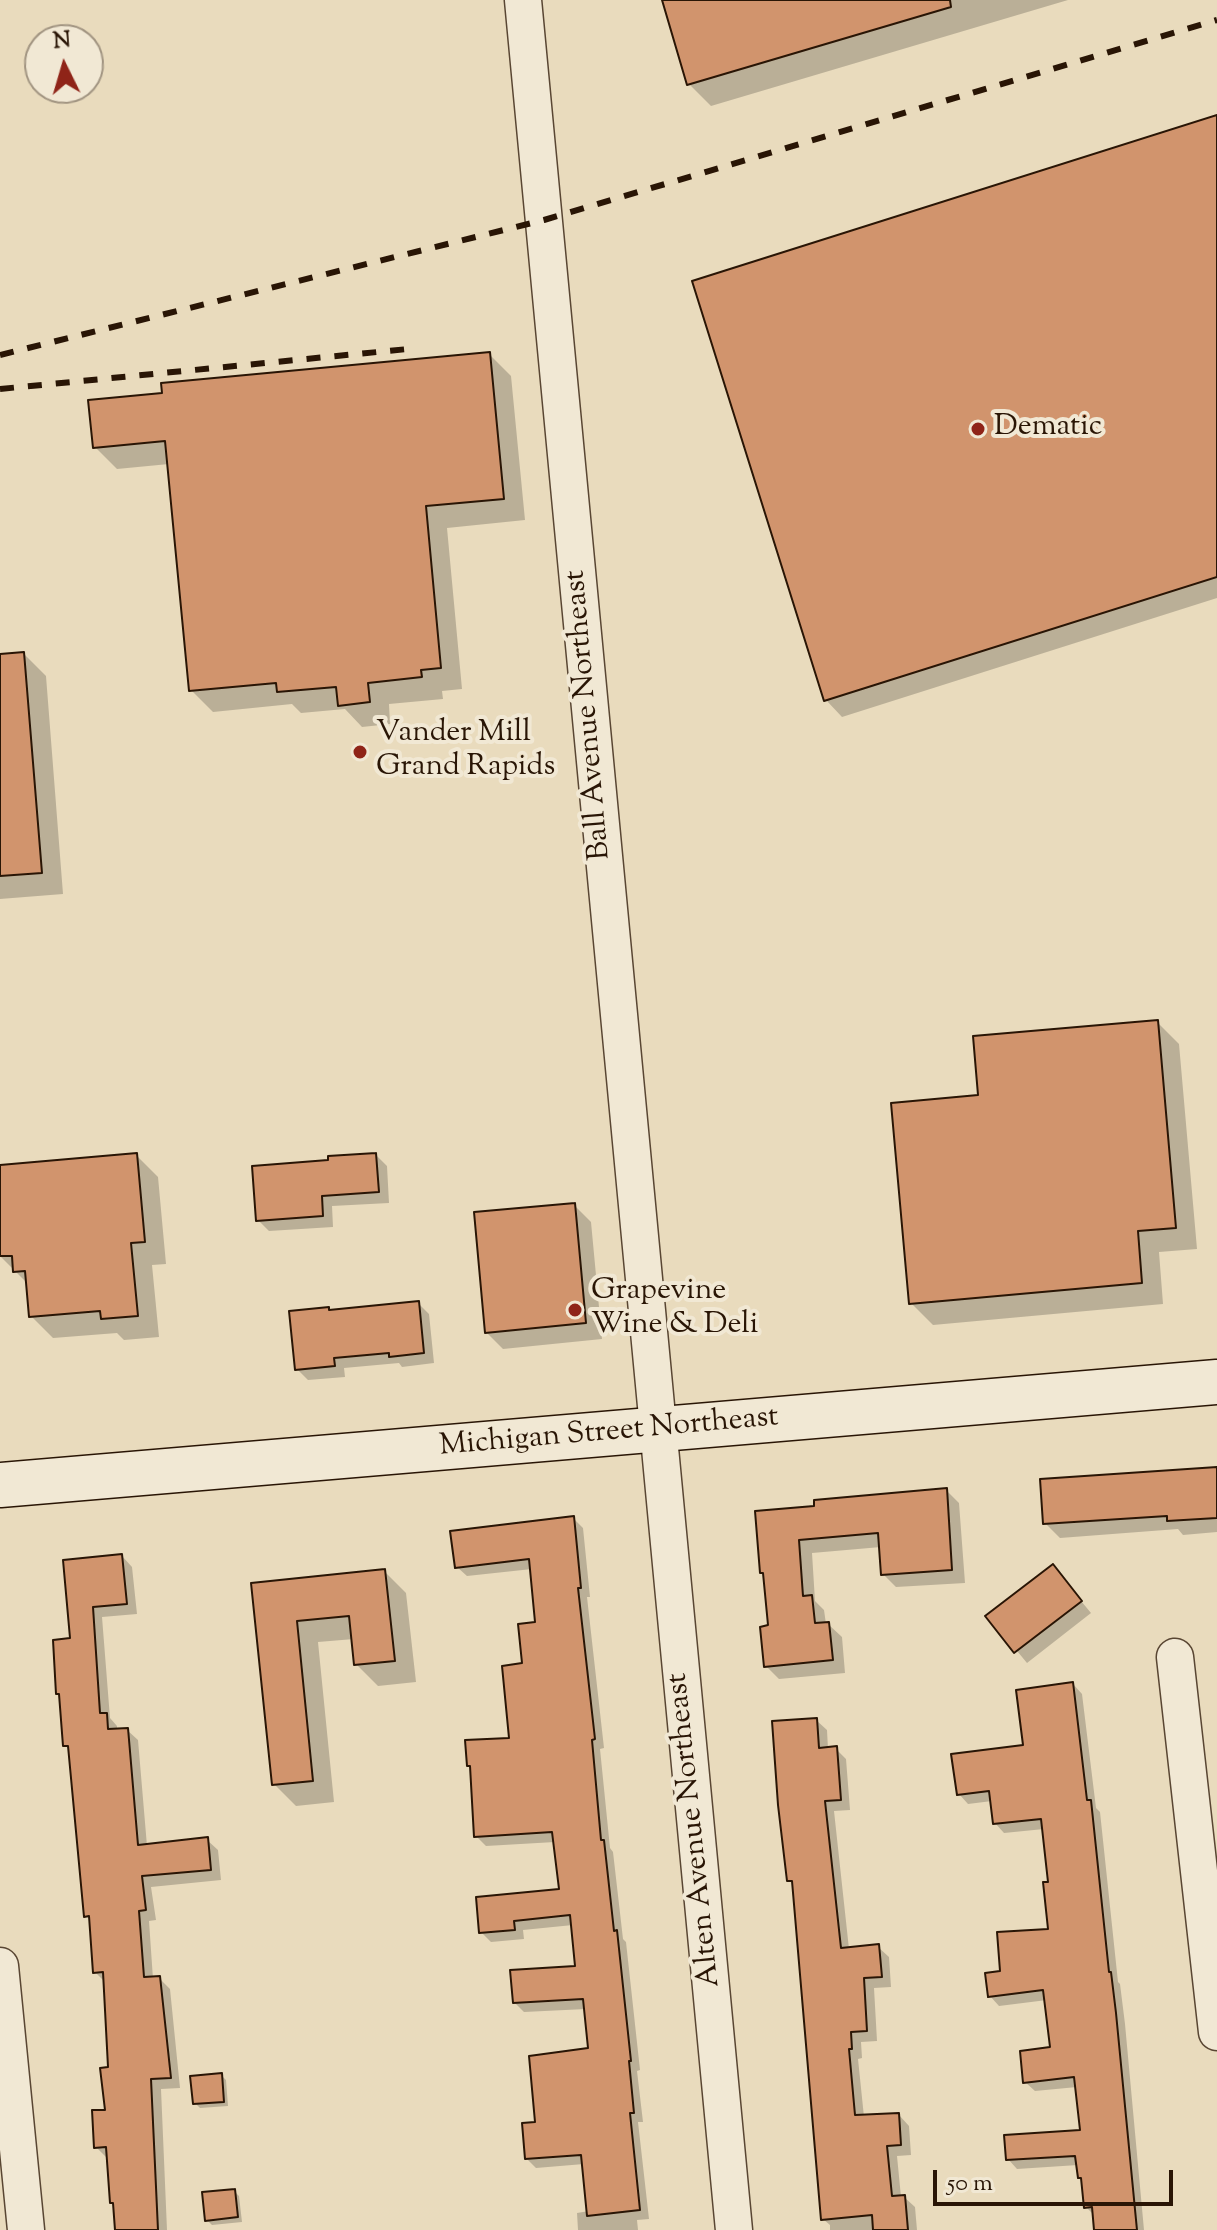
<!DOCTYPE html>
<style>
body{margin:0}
#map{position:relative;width:1217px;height:2230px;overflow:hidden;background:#e9dbbd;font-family:"Sorts Mill Goudy",serif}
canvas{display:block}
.north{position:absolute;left:24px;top:24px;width:80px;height:80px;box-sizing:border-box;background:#f1e8d4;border:2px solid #a19481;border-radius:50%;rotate:355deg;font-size:22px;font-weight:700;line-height:32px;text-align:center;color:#291505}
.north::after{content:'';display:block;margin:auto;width:28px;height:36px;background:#8f2418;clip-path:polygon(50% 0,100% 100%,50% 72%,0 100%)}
.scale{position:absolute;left:933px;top:2170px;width:240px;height:36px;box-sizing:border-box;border:4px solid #291505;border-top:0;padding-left:10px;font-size:24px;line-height:28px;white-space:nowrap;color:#291505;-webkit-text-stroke:6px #f1e8d4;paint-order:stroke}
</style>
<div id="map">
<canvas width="1217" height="2230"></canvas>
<div class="north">N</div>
<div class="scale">50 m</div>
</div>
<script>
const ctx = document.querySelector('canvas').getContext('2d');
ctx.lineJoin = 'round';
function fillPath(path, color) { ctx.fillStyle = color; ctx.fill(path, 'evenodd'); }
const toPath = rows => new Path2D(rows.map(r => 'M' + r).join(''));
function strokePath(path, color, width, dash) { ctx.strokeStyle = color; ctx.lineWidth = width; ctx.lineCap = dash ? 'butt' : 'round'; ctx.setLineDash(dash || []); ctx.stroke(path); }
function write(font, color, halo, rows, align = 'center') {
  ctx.font = font + ' "Sorts Mill Goudy",serif'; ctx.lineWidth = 8; ctx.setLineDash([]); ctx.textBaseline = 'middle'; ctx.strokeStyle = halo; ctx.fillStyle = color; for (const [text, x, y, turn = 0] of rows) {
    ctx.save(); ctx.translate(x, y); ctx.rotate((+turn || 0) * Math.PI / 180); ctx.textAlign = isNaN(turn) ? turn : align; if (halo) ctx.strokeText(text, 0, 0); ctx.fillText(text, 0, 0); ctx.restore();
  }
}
const shadow = toPath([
 [664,0,1068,0,711,106,689,84],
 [1217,117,1217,598,842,717,826,700],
 [489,354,511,376,525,520,447,528,462,689,442,691,443,699,389,704,390,724,362,727,345,709,301,713,292,704,213,712,191,690,169,464,117,469,95,447],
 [24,654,46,676,63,894,0,899,0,656],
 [1157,1022,1179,1044,1197,1249,1159,1252,1163,1304,933,1325,911,1303,980,1097],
 [136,1155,158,1177,166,1264,152,1265,159,1337,124,1340,117,1333,53,1338,31,1316,29,1285,0,1256,0,1167],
 [376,1155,387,1166,389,1203,332,1206,333,1227,269,1231,258,1220,330,1162],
 [574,1205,591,1222,602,1339,503,1349,486,1332],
 [418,1303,429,1314,434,1363,402,1367,399,1363,344,1368,345,1377,308,1380,297,1369,328,1309,332,1312],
 [1217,1469,1217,1532,1183,1535,1178,1529,1060,1538,1045,1523],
 [946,1490,959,1503,965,1583,896,1587,883,1574,881,1547,812,1553,815,1601,824,1610,826,1624,828,1624,842,1637,845,1673,779,1679,766,1666,770,1627,765,1575,762,1572,757,1513],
 [573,1518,583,1528,590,1597,587,1597,604,1748,600,1749,610,1848,613,1852,623,1939,626,1942,640,2070,637,2071,643,2122,638,2122,649,2219,637,2220,638,2230,578,2230,577,2213,589,2211,584,2164,536,2168,526,2158,538,2124,590,2050,586,2009,524,2012,514,2002,577,1968,573,1925,523,1930,524,1939,491,1942,481,1932,561,1891,555,1842,486,1846,476,1836,472,1769,469,1765,511,1740,524,1665,537,1624,532,1569,467,1576,457,1567],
 [122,1556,132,1567,137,1614,102,1617,110,1718,117,1726,117,1730,127,1730,138,1740,147,1846,207,1840,218,1850,221,1880,151,1887,156,1920,149,1921,153,1979,159,1978,170,1989,180,2088,161,2089,167,2230,117,2230,116,2206,112,2202,107,2158,96,2147,107,2111,110,2069,105,1982,95,1972,91,1921,86,1916,70,1750,65,1745,61,1696,58,1693,72,1640],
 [1052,1566,1091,1613,1027,1663,988,1616],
 [384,1571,406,1593,416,1682,378,1686,356,1664,354,1639,318,1642,334,1802,296,1806,274,1784,253,1585],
 [1073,1684,1082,1694,1096,1808,1100,1812,1118,1982,1120,1984,1125,2024,1144,2230,1096,2230,1095,2216,1086,2207,1083,2181,1080,2177,1078,2165,1017,2169,1008,2159,1082,2132,1077,2087,1035,2091,1025,2082,1052,2049,1047,2000,999,2006,990,1996,1002,1973,1050,1931,1050,1884,1044,1829,1004,1833,995,1823,992,1801,968,1804,959,1794,1025,1746],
 [816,1720,827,1730,828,1749,836,1749,846,1759,850,1810,834,1811,849,1949,878,1947,889,1957,891,1987,874,1988,877,2041,861,2042,862,2058,858,2059,864,2117,899,2115,909,2126,911,2155,897,2156,901,2197,904,2197,915,2207,917,2230,830,2230,830,2225,823,2219,794,1885,789,1880],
 [221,2075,226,2080,228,2106,200,2108,195,2103],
 [234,2191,239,2196,242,2222,212,2225,207,2220]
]);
const building = toPath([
 [662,0,950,0,951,7,687,85,662,0],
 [1217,115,1217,577,824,701,692,281,1217,115],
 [490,352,504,499,426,506,441,668,421,670,422,677,368,683,370,702,338,706,336,687,277,692,276,683,189,691,165,441,93,448,88,400,162,393,161,383,490,352],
 [24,652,42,873,0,876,0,654,24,652],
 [1158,1020,1176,1228,1138,1231,1142,1283,909,1304,891,1103,978,1095,973,1036,1158,1020],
 [137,1153,145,1242,131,1243,138,1316,101,1319,100,1311,29,1317,25,1271,13,1272,12,1256,0,1256,0,1165,137,1153],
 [376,1153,379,1192,322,1196,323,1216,256,1221,252,1166,328,1160,328,1156,376,1153],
 [575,1203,586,1323,485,1333,474,1212,575,1203],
 [419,1301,424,1353,389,1357,389,1353,334,1358,335,1366,295,1370,289,1311,329,1307,329,1310,419,1301],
 [1217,1467,1217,1518,1167,1521,1167,1516,1043,1524,1040,1479,1217,1467],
 [947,1488,952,1570,881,1575,878,1533,799,1540,803,1596,812,1595,815,1623,829,1622,833,1660,764,1667,760,1627,768,1625,763,1573,760,1573,755,1511,814,1506,814,1500,947,1488],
 [574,1516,581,1588,578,1588,595,1739,592,1740,601,1840,604,1840,614,1931,617,1930,631,2061,629,2061,634,2113,630,2113,640,2210,587,2216,581,2155,525,2159,522,2123,535,2122,529,2056,588,2048,583,1999,513,2003,510,1970,575,1966,570,1915,514,1921,515,1930,479,1933,476,1897,559,1889,552,1832,474,1837,470,1766,467,1766,465,1740,509,1738,502,1666,522,1663,518,1624,535,1622,529,1559,455,1568,450,1531,574,1516],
 [122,1554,127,1604,93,1607,100,1713,107,1713,108,1729,128,1728,138,1845,208,1837,211,1870,142,1876,146,1910,139,1911,144,1977,160,1976,171,2078,151,2079,158,2230,115,2230,113,2203,110,2203,106,2147,94,2148,92,2110,105,2110,100,2068,108,2067,103,1972,93,1973,89,1916,84,1917,68,1746,63,1746,59,1694,56,1694,53,1640,70,1638,63,1560,122,1554],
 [1053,1564,1082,1601,1014,1653,985,1616,1053,1564],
 [385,1569,395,1661,354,1665,349,1616,297,1621,313,1781,272,1785,251,1583,385,1569],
 [1073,1682,1087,1800,1091,1800,1109,1972,1111,1972,1116,2013,1137,2230,1094,2230,1092,2207,1084,2208,1081,2178,1078,2178,1075,2156,1006,2160,1004,2135,1080,2130,1074,2077,1023,2083,1020,2051,1050,2047,1043,1990,988,1997,985,1973,1000,1971,997,1932,1048,1929,1043,1882,1048,1882,1041,1819,993,1824,989,1791,957,1795,951,1754,1023,1745,1016,1690,1073,1682],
 [817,1718,819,1748,837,1746,841,1800,825,1801,841,1948,879,1944,882,1977,864,1978,867,2031,851,2032,852,2049,849,2049,855,2115,899,2113,901,2145,887,2146,892,2196,905,2195,908,2230,873,2230,872,2215,821,2220,792,1881,787,1881,778,1805,772,1721,817,1718],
 [222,2073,224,2102,193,2104,190,2076,222,2073],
 [235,2189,238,2217,205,2221,202,2192,235,2189]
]);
const minor = toPath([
 [523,0,734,2230],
 [1175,1657,1217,2032],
 [0,1966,26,2230]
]);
const secondary = toPath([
 [0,1485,1217,1382]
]);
const rail = toPath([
 [0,355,544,220,1217,20],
 [0,389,408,349]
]);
const markers = [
 [978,429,8,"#8f2418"],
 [360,752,8,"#8f2418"],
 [575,1310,8,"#8f2418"]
];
const poiNames = [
 ["Dematic",994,429],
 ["Vander Mill",376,735],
 ["Grand Rapids",376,769],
 ["Grapevine",591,1293],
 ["Wine & Deli",591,1327]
];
const streetNames = [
 ["Ball Avenue Northeast",590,715,-95],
 ["Michigan Street Northeast",609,1434,-5],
 ["Alten Avenue Northeast",696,1830,-96]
];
fillPath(shadow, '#0003');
fillPath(building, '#d1946d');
strokePath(building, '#291505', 2);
strokePath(minor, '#594633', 39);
strokePath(secondary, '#291505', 47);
strokePath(minor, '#f1e8d4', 36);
strokePath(secondary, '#f1e8d4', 44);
strokePath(rail, '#291505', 6, [14, 14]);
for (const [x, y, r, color] of markers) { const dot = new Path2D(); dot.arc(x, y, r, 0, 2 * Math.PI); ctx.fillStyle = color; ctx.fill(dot); strokePath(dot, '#f1e8d4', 3); }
write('30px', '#291505', '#f1e8d4', poiNames, 'left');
write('30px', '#291505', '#f1e8d4', streetNames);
</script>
